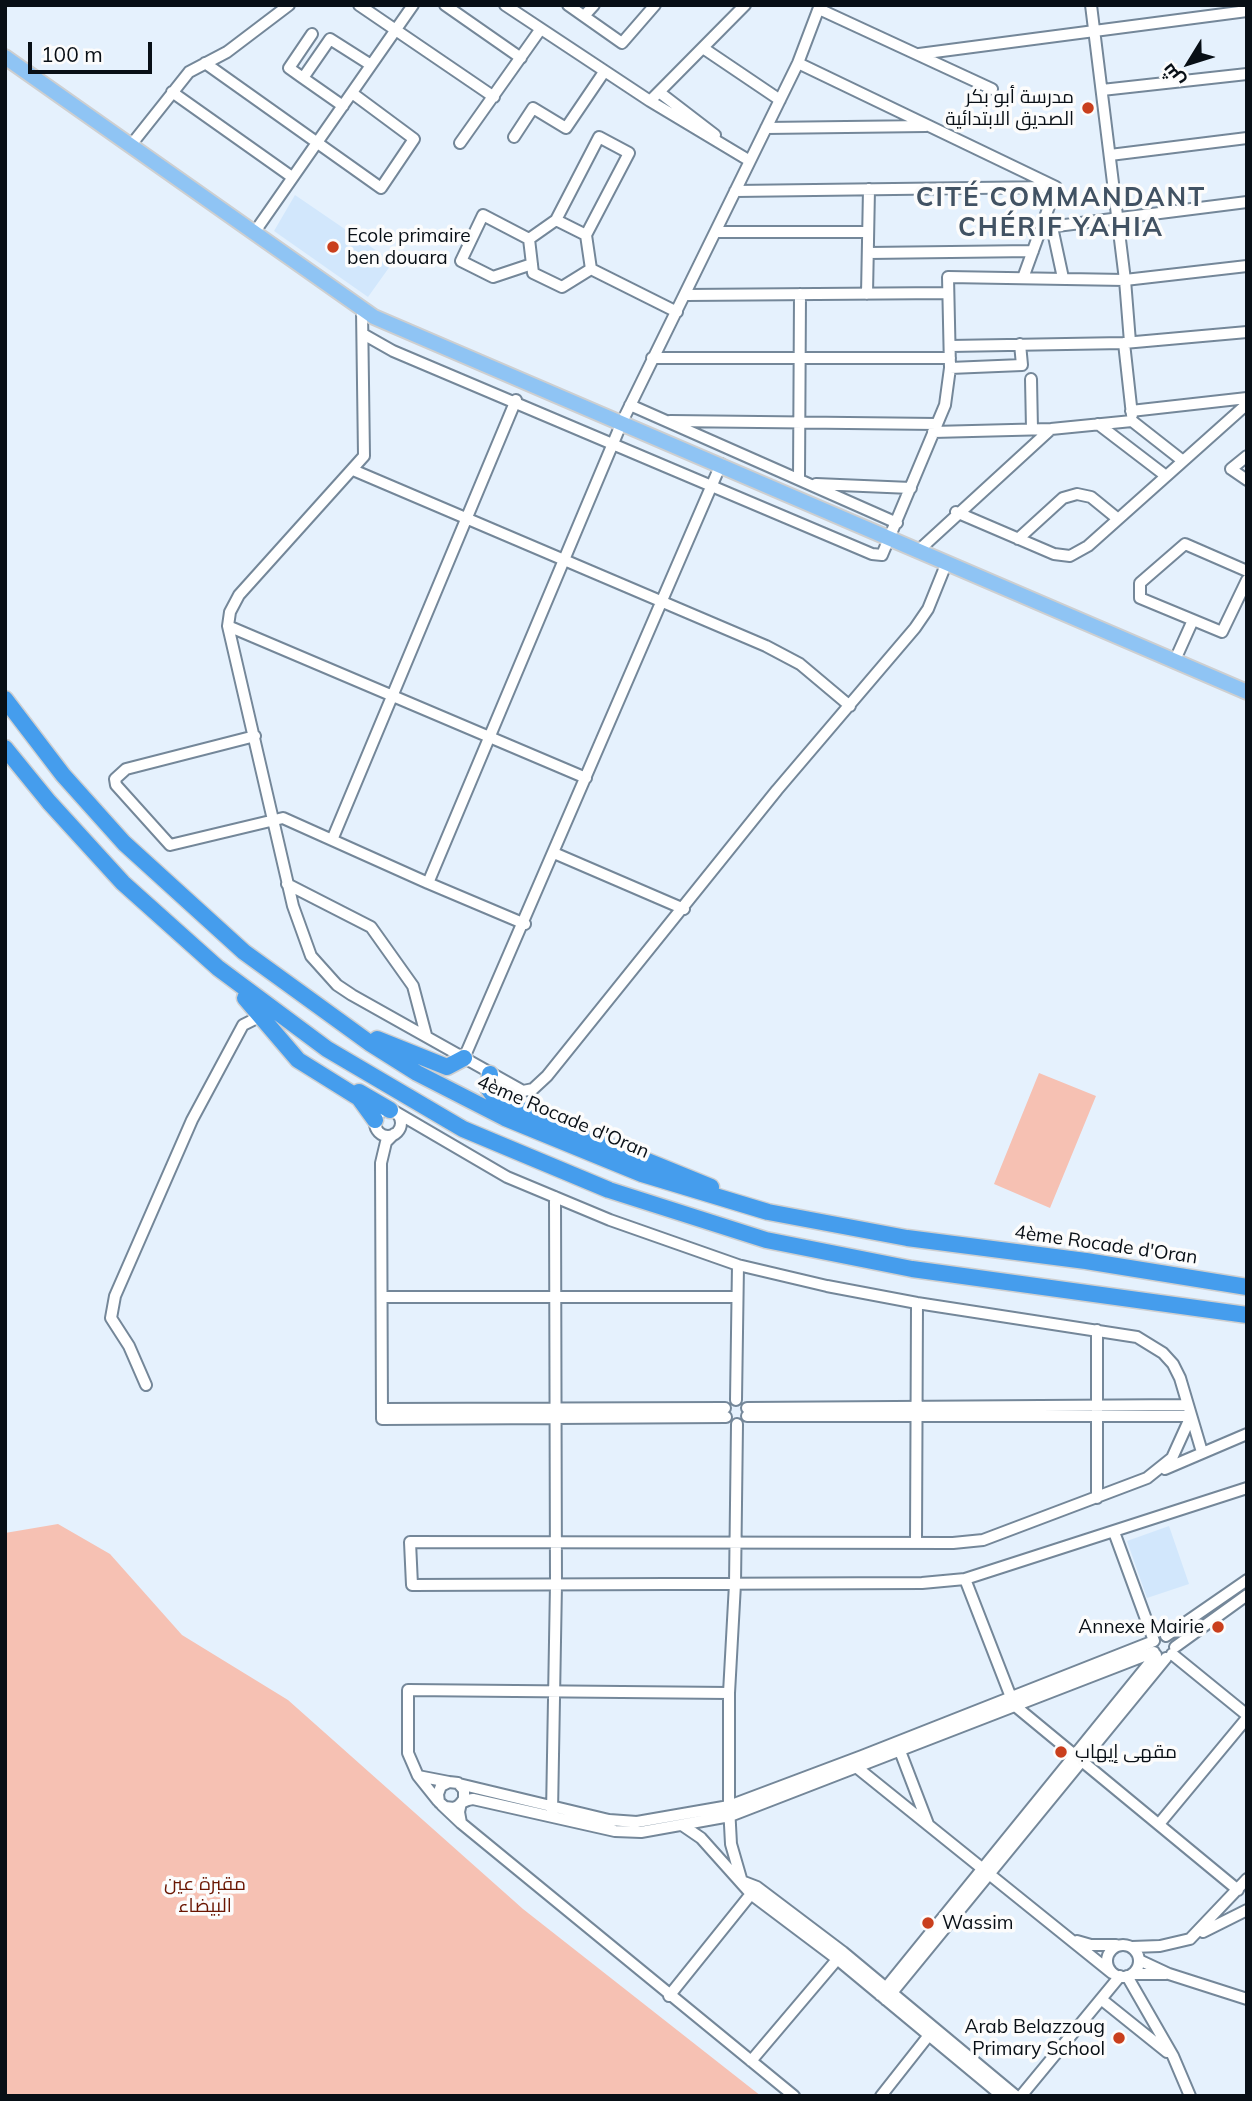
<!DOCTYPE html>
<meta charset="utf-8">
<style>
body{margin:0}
#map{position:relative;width:1252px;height:2101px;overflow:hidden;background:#e5f1fd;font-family:Mulish,Cairo,sans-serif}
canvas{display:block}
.frame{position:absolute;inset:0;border:7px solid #080f16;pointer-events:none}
.north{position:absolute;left:1154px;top:28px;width:70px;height:70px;-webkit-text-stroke:5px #fcfcfc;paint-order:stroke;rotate:232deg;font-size:19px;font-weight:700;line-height:28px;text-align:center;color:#080f16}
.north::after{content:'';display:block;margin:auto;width:24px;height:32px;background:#080f16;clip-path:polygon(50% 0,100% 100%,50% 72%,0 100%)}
.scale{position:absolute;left:28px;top:42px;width:124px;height:32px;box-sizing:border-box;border:4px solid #080f16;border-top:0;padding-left:9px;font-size:21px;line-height:24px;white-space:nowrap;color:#080f16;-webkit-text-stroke:5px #fcfcfc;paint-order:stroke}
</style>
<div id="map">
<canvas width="1252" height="2101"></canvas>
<div class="frame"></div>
<div class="north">ش</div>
<div class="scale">100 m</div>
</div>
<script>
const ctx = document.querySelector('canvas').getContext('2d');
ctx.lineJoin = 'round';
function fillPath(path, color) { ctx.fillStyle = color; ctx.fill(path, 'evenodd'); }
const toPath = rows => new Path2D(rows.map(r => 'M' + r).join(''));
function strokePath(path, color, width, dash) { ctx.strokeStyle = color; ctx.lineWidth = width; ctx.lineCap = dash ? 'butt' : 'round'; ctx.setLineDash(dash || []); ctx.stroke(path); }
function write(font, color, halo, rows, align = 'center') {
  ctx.font = font + ' Mulish,Cairo,sans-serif'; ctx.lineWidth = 7; ctx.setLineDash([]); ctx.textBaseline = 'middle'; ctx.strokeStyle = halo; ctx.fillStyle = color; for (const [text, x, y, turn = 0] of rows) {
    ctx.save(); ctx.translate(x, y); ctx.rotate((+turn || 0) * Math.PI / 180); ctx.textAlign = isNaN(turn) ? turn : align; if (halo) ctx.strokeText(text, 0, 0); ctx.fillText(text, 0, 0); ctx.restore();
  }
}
const built = toPath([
 [295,195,393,262,368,297,274,231],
 [1169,1526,1189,1584,1147,1598,1127,1541]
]);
const green = toPath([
 [1039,1073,1096,1096,1050,1208,994,1184],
 [58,1524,110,1554,182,1635,288,1700,523,1909,761,2096,5,2096,5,1533]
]);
const minor = toPath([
 [359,5,494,97],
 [445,5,521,58],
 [505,5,650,101,750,161],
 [568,5,622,43,655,5],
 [819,9,992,89],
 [584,16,594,5],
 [703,48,780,100],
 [919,54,1247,11],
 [205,63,381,188,414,139,352,93],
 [798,63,1056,187,1023,278],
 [303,78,289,68,312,34],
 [1102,90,1247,74],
 [172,92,292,177],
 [659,92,715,135],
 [650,101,745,5],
 [343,106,303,78,330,39,371,65],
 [766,128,926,126],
 [514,137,533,108,566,128,604,72],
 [460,143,540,30],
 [131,145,189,72,227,52,289,5],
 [1110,155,1247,138],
 [735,191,1053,187],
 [556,220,599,137,629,153,586,235,591,269,562,287,533,273,529,239,556,220,586,235],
 [1052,227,1063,278],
 [1041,228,1247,202],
 [716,232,868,232],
 [254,233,413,5],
 [529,239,483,215,461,261,493,277,532,264],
 [868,253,1033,251],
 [591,269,677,312],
 [867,294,869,189],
 [686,295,948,293],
 [362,310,364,456,239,595,230,612,228,626,293,906,311,956,337,985,352,995,523,1091,533,1089,547,1076,777,790,915,628,928,609,947,562],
 [363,334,393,351,872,554,882,555,945,405,950,368,948,277,1125,280,1091,5],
 [1130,342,1125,280,1247,266],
 [1124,343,1132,415],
 [950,346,1124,343,1247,332],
 [652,358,950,358],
 [950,368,1022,365,1020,344],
 [1031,379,1032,429],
 [630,405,897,523],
 [1131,411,1247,398],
 [670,421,937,424],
 [1098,424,1166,476],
 [933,432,1051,429,1132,421,1183,461],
 [1247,456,1231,469,1247,480],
 [353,470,766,646,800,664,850,706],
 [799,479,800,294],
 [816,484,911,488],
 [956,512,1054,554,1070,556,1088,546,1247,404],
 [1018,539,1063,498,1077,494,1091,497,1118,519],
 [919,550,1051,429],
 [1247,571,1185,544,1140,583,1140,598,1222,632,1247,580],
 [228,626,586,778],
 [1175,660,1193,620],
 [255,736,126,769,115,779,116,785,170,845,283,818,428,883],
 [332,840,516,400],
 [554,853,684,909],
 [287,884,371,927,413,986,426,1035],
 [525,924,428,883,622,422,798,63,820,5],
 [464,1058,721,464],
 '375 1123a13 13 0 1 1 26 0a13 13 0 1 1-26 0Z',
 [394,1111,507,1177,610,1220,738,1265,827,1286,917,1303,1137,1337,1163,1353,1173,1364,1180,1378,1202,1452],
 [394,1134,386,1142,381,1163,382,1419,726,1417],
 [383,1297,737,1297],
 [146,1385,129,1346,111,1318,115,1296,192,1120,243,1025,261,1016],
 [736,1400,738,1265],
 [747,1408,1188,1405],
 [382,1409,725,1408],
 [747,1416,1191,1416,1172,1458,1147,1478,983,1540,953,1543,410,1542,412,1585,922,1583,965,1579,1247,1488],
 [737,1424,735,1584,729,1693,729,1806,731,1844,742,1882],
 [1165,1469,1247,1434],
 [1097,1498,1097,1330],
 [916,1542,917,1303],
 [965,1579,1014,1705,1238,1890],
 [1166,1636,1247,1580],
 [1175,1647,1247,1595],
 [1172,1654,1247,1715],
 [900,1751,928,1824],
 [855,1766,1112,1973],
 [418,1776,408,1753,408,1690,729,1693],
 [459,1784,609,1820,637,1822,729,1806,862,1756,1154,1641,1114,1532],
 [438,1801,418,1776,449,1782],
 [442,1805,461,1823,459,1812,461,1803,464,1799,464,1790,458,1783,449,1782,441,1786,438,1794,439,1802,445,1807,454,1808,458,1806,461,1803,468,1800,473,1799,615,1831,641,1832,730,1816,1154,1652],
 [552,1813,556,1584,555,1197],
 [461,1823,794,2096],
 [1159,1824,1247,1718],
 [682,1825,701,1838,752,1895,837,1959,1002,2096],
 [744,1882,757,1887,843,1952,1016,2096],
 [1203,1932,1247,1910],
 [1077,1941,1091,1945,1116,1945],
 '1107 1961a16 16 0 1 1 32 0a16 16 0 1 1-32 0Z',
 [1132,1947,1160,1946,1190,1939,1247,1879],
 [1139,1960,1169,1974,1247,1999],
 [1132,1974,1166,1974],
 [1127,1976,1173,2056,1190,2096],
 [880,1995,1156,1655],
 [669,1996,755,1889],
 [1101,1999,1167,2052],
 [886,2000,1166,1658],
 [751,2061,840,1956],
 [881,2096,933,2030],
 [1021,2096,1120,1976]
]);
const major = toPath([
 [5,57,374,317,1247,692]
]);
const highway = toPath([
 [5,699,63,775,124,843,244,952,371,1044,417,1073,505,1118,642,1174,768,1212,907,1238,1086,1261,1247,1287],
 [5,748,49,802,123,883,218,968,327,1049,463,1129,609,1190,766,1240,912,1269,1247,1315],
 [245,998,298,1060,359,1098,375,1120],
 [377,1039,447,1067,464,1058],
 [490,1074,488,1088,493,1095,529,1113,711,1187],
 [359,1092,390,1110]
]);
const markers = [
 [1088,108,7,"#c93f1d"],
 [333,247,7,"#c93f1d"],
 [1218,1627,7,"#c93f1d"],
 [1061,1752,7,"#c93f1d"],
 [928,1923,7,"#c93f1d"],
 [1119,2038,7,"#c93f1d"]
];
const poiNames = [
 ["مدرسة أبو بكر",1074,97],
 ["الصديق الابتدائية",1074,119],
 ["Ecole primaire",347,236,"left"],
 ["ben douara",347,258,"left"],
 ["Annexe Mairie",1204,1627],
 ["مقهى إيهاب",1075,1752,"left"],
 ["Wassim",942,1923,"left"],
 ["Arab Belazzoug",1105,2027],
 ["Primary School",1105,2049]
];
const streetNames = [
 ["4ème Rocade d'Oran",563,1117,23],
 ["4ème Rocade d'Oran",1106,1245,8]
];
const parkNames = [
 ["مقبرة عين",205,1884],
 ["البيضاء",205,1906]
];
const districtNames = [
 ["CITÉ COMMANDANT",1061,198],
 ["CHÉRIF YAHIA",1061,228]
];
fillPath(built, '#d2e7fc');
fillPath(green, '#f6c1b3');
strokePath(minor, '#748799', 14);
strokePath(major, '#cecfd0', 18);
strokePath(highway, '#cecfd0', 19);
strokePath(minor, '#fff', 10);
strokePath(major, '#8fc4f4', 14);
strokePath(highway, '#459ded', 16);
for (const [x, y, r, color] of markers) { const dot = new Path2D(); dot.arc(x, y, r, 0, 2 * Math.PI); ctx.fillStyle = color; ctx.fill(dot); strokePath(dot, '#fcfcfc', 2.5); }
write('19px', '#080f16', '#fcfcfc', poiNames, 'right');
write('19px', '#080f16', '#fcfcfc', streetNames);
write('19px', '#6a1602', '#fcfcfc', parkNames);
ctx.letterSpacing = '2px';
write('bold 26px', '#415263', '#fcfcfc', districtNames);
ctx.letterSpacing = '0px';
</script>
